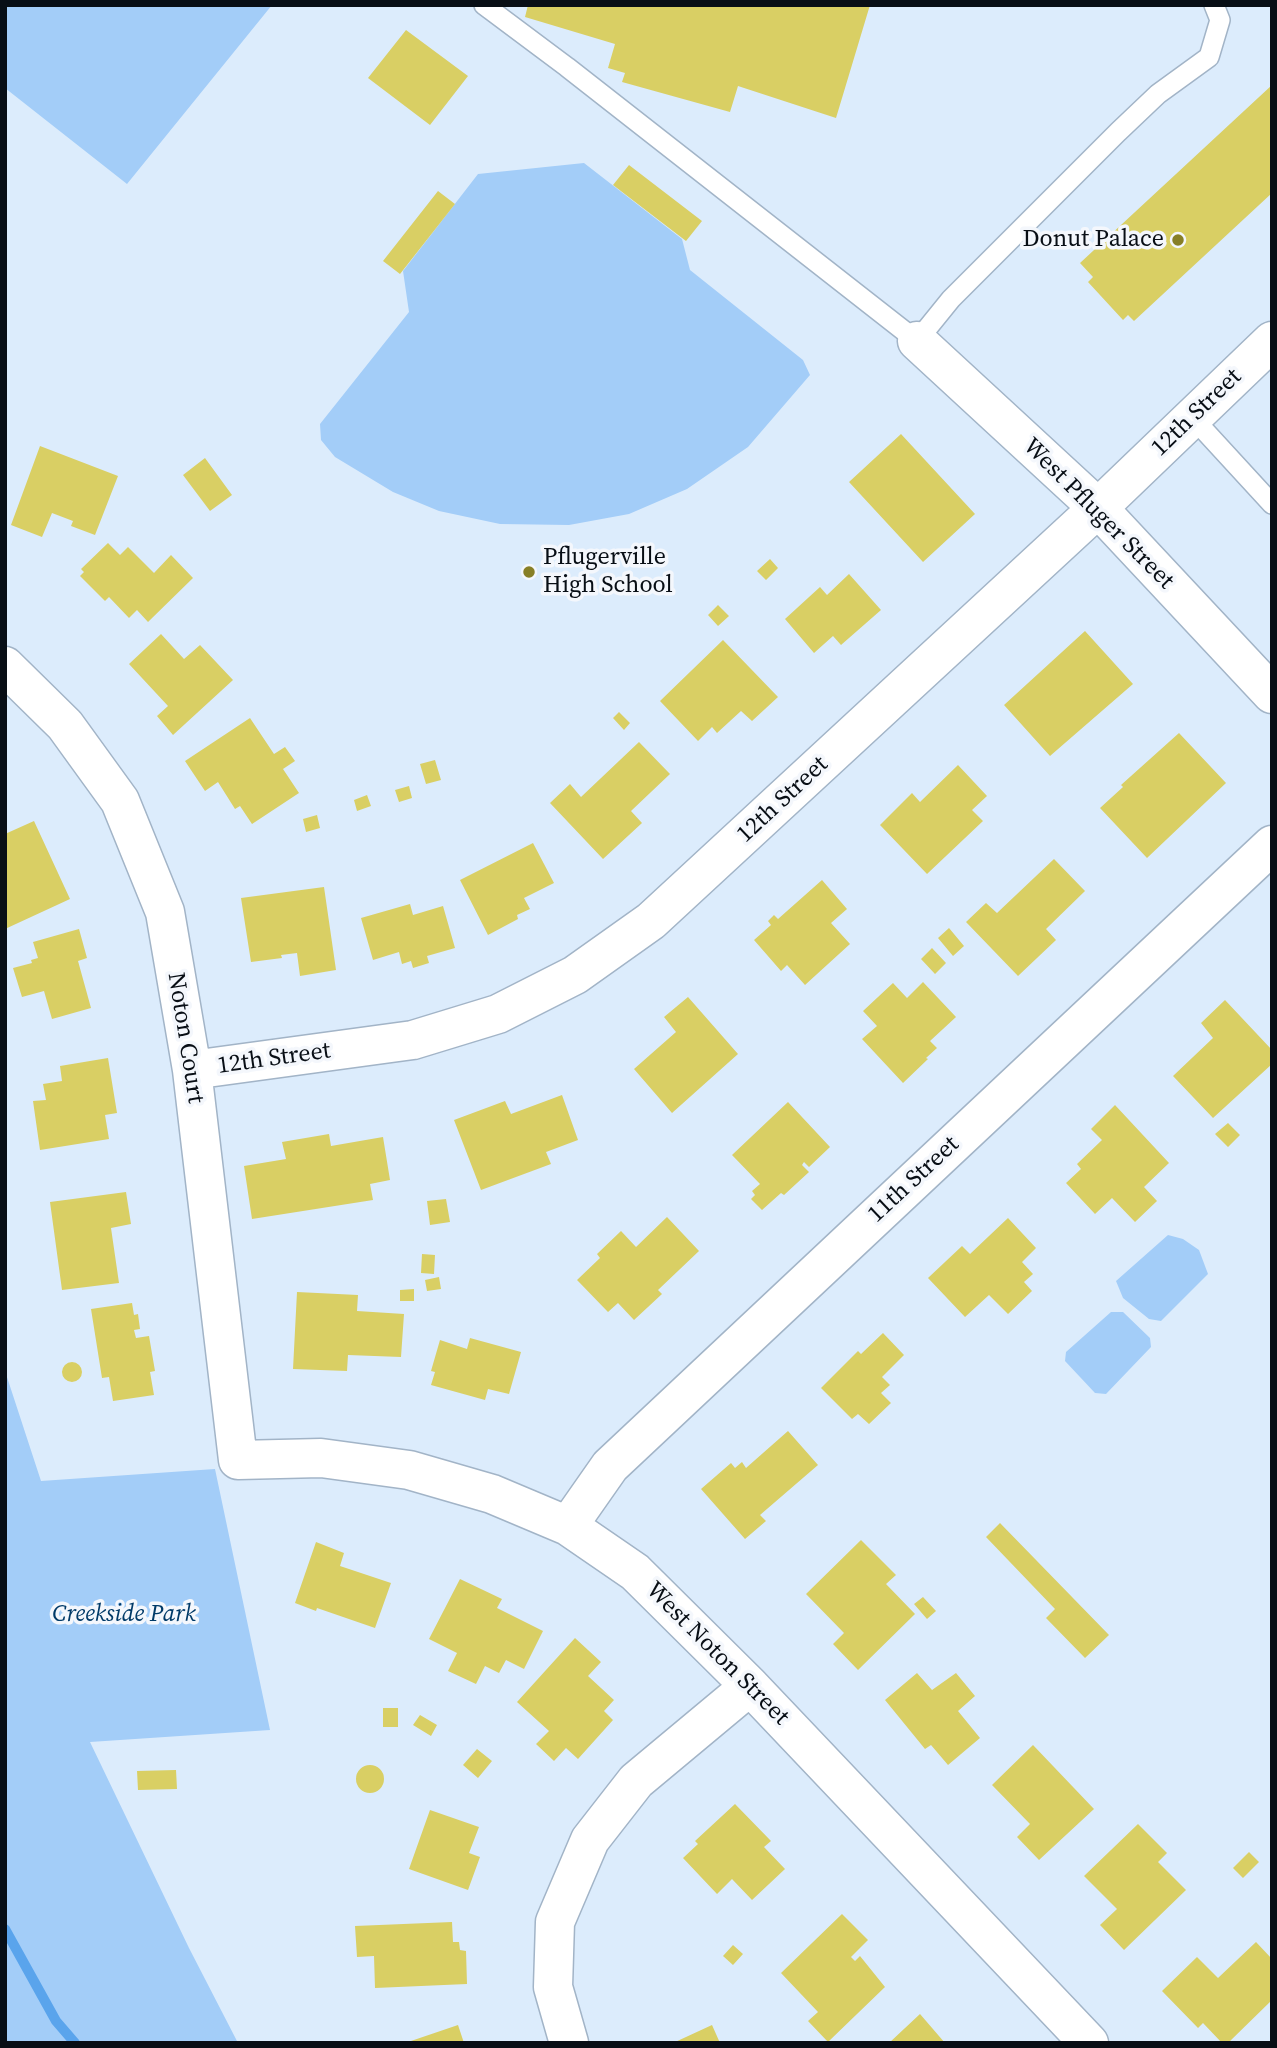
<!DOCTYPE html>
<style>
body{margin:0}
#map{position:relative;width:1277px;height:2048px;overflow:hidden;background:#dcecfc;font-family:"Source Serif 4",serif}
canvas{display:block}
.frame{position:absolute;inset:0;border:7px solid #080e15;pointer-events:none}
</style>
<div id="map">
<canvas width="1277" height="2048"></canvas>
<div class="frame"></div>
</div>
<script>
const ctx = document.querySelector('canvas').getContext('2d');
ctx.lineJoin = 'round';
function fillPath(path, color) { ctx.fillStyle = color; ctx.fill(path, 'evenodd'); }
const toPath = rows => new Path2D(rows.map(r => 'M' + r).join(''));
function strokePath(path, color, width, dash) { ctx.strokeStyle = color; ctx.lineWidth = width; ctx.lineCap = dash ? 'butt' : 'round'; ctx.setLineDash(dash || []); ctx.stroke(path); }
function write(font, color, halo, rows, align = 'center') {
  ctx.font = font + ' "Source Serif 4",serif'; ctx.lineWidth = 7; ctx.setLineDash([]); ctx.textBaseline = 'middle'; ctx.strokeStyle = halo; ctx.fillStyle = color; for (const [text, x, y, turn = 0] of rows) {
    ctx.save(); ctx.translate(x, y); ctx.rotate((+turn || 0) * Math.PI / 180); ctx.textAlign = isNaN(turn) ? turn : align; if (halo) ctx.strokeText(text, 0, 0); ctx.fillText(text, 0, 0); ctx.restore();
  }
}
const green = toPath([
 [5,5,272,5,127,184,5,88],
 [584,163,682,239,690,270,803,360,810,375,748,447,687,489,629,514,569,525,500,524,439,511,393,492,335,457,321,440,320,424,409,312,403,271,478,174],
 [1168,1235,1183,1239,1199,1250,1208,1274,1161,1321,1149,1319,1123,1298,1116,1281],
 [1111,1312,1123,1312,1150,1338,1151,1347,1106,1394,1095,1393,1065,1361,1066,1352],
 [5,1371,41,1481,215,1469,270,1730,90,1742,189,1948,238,2043,5,2043]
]);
const stream = toPath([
 [5,1929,56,2021,75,2043]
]);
const building = toPath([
 [528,5,870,5,836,118,738,86,730,112,622,82,625,73,608,68,615,44,525,17],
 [406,30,468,76,430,125,368,78],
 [1272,85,1272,193,1134,321,1128,315,1123,320,1088,282,1093,277,1080,263],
 [629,165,702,221,686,241,613,185],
 [438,191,455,204,400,274,383,261],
 [901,434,975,514,923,562,849,482],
 [40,446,118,476,95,535,71,526,73,521,52,513,42,537,11,525],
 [205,458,232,495,210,511,183,475],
 [108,543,120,555,128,547,154,573,171,555,193,578,148,622,137,610,129,618,109,597,105,601,80,576,84,572,81,569],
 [770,559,778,568,766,580,757,571],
 [849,574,881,610,841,645,833,636,814,653,785,619,820,587,827,595],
 [718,605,729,616,718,626,708,615],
 [1085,631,1133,684,1050,756,1004,705],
 [161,634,184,659,200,645,233,680,173,735,157,716,168,706,129,664],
 [723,640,778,697,752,721,741,711,717,733,712,727,698,741,660,701],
 [619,712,630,723,624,730,613,718],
 [250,718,274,754,285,747,295,761,283,769,299,793,252,824,240,806,235,809,218,782,205,791,185,761],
 [1179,733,1226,783,1147,858,1100,808,1123,787,1121,785],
 [639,742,670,774,631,811,642,823,603,859,550,803,570,784,581,797],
 [435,760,441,780,426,784,420,764],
 [958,765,987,796,972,810,983,821,927,874,880,825,912,793,920,802],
 [409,786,412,798,399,802,395,790],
 [367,795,371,806,357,811,354,800],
 [317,815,320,828,306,832,303,819],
 [34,821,70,899,5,929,5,834],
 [533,843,554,883,524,898,530,909,517,915,518,919,488,935,460,880],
 [1054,859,1085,891,1046,929,1056,940,1018,976,966,922,986,903,997,913],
 [822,880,847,909,831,923,850,944,805,985,787,965,781,971,754,940,771,925,768,921,774,915,778,919],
 [324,887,336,970,300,976,297,953,281,955,282,958,251,962,241,898],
 [410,904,413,915,443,906,455,948,427,956,429,963,413,968,411,961,402,964,399,952,373,960,361,918],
 [949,928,964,946,953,956,938,938],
 [79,929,87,958,78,961,91,1008,52,1019,44,991,22,997,13,968,32,963,31,960,38,958,33,942],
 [932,948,946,963,935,974,921,959],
 [923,982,956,1017,930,1041,937,1048,926,1058,928,1059,903,1083,862,1039,877,1026,863,1011,893,983,907,998],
 [688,997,738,1054,672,1113,634,1069,676,1032,664,1017],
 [1225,1000,1272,1050,1272,1064,1213,1118,1173,1076,1213,1038,1201,1023],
 [108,1058,117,1113,105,1115,109,1139,40,1150,33,1101,46,1100,43,1084,62,1081,60,1066],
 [562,1095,578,1140,546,1152,551,1164,481,1190,454,1120,505,1101,511,1114],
 [788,1102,830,1147,809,1167,804,1162,802,1165,809,1172,784,1195,781,1193,762,1210,751,1199,755,1195,752,1191,760,1184,732,1155],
 [1115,1105,1169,1163,1144,1187,1157,1201,1135,1222,1112,1198,1095,1214,1066,1183,1081,1169,1077,1164,1102,1140,1091,1129],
 [1228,1123,1240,1135,1228,1147,1215,1134],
 [329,1134,331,1146,383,1137,390,1180,370,1184,373,1200,252,1219,244,1166,286,1159,282,1142],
 [126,1192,131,1224,111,1228,119,1283,62,1290,50,1202],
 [446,1199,450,1222,430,1225,427,1201],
 [667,1217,699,1251,658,1290,662,1294,634,1320,618,1303,608,1312,577,1280,600,1258,597,1254,621,1231,636,1247],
 [1008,1218,1036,1248,1022,1262,1033,1274,1024,1282,1032,1291,1008,1314,989,1295,965,1317,928,1278,962,1246,970,1254],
 [422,1254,435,1255,434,1274,421,1273],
 [439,1277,441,1289,427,1291,425,1280],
 [414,1289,414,1301,400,1301,400,1290],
 [297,1292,358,1295,357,1311,404,1314,401,1357,348,1355,347,1371,293,1369],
 [132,1303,134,1315,138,1314,140,1329,134,1330,136,1338,149,1336,155,1371,150,1372,154,1395,113,1401,109,1377,102,1378,91,1309],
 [883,1333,904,1355,882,1377,890,1385,881,1393,891,1403,869,1424,858,1414,852,1419,821,1388,858,1351,861,1354],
 [470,1338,521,1352,509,1394,488,1389,485,1400,431,1385,435,1372,431,1371,440,1340,467,1349],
 '62 1372a10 10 0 1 1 20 0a10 10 0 1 1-20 0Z',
 [788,1431,818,1465,760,1515,766,1521,745,1539,701,1489,731,1463,735,1468,742,1462,746,1468],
 [1000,1523,1109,1635,1085,1658,1046,1618,1055,1609,986,1537],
 [861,1540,896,1575,886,1584,915,1614,858,1670,833,1644,844,1633,806,1594],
 [316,1542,344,1553,340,1566,391,1583,375,1628,317,1608,316,1611,295,1603],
 [460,1579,502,1599,497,1608,543,1631,524,1669,506,1660,499,1673,485,1666,476,1684,448,1671,457,1653,429,1639],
 [923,1597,936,1611,927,1619,914,1604],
 [575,1638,601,1662,588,1676,614,1700,604,1711,613,1720,578,1759,566,1748,554,1761,536,1744,549,1731,517,1702],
 [917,1673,932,1690,956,1673,975,1696,958,1711,980,1738,948,1765,931,1745,925,1749,885,1700],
 [383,1708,398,1708,398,1727,383,1727],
 [420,1715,437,1725,431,1736,413,1725],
 [1033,1745,1094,1809,1039,1860,1017,1837,1030,1824,992,1785],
 [477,1749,492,1761,478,1778,463,1765],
 '356 1779a14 14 0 1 1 28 0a14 14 0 1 1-28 0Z',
 [176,1770,177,1789,138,1790,137,1771],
 [735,1804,771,1841,764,1847,785,1869,752,1900,732,1879,717,1894,683,1858,698,1844,695,1841],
 [430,1810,479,1827,469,1853,480,1857,468,1890,409,1869],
 [1138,1824,1167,1853,1158,1862,1186,1890,1124,1950,1100,1925,1117,1909,1084,1876],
 [1249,1852,1259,1862,1243,1878,1233,1868],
 [842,1914,868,1940,851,1957,855,1961,860,1956,885,1987,828,2042,808,2021,818,2012,781,1973],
 [452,1922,453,1942,459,1942,460,1950,466,1951,467,1984,375,1988,374,1956,357,1957,355,1926],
 [1256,1942,1272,1959,1272,2000,1228,2043,1222,2043,1203,2023,1198,2028,1162,1991,1197,1957,1218,1978],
 [733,1945,743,1954,733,1965,723,1956],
 [920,2014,945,2043,889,2043],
 [458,2025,464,2043,408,2043,408,2042],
 [712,2025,720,2043,673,2043]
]);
const service = toPath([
 [484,5,567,67,917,341,951,299,1118,132,1158,94,1209,57,1220,20,1214,5],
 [1192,417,1272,504]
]);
const minor = toPath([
 [917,341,1098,508,1272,694],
 [5,666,65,725,120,801,165,912,192,1070,238,1460,321,1458,409,1470,492,1494,568,1526,635,1572,750,1686,1089,2043],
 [192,1070,413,1040,498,1014,575,975,651,921,1098,508,1272,341],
 [568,1526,610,1466,1272,845],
 [569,2043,553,1987,555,1922,590,1840,636,1781,750,1686]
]);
const markers = [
 [1178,240,7,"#877f26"],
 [529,572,7,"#877f26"]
];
const poiNames = [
 ["Donut Palace",1164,240],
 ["Pflugerville",543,558,"left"],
 ["High School",543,586,"left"]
];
const streetNames = [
 ["12th Street",1197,413,-44],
 ["West Pfluger Street",1098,514,45],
 ["12th Street",783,800,-43],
 ["Noton Court",185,1038,81],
 ["12th Street",274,1059,-8],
 ["11th Street",914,1180,-43],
 ["West Noton Street",717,1654,45]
];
const parkNames = [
 ["Creekside Park",124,1615]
];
fillPath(green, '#a3cdf8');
strokePath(stream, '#5aa4ec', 10);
fillPath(building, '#d9cf64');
strokePath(service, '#a2b4c7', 22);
strokePath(minor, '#a2b4c7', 41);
strokePath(service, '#fff', 19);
strokePath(minor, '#fff', 38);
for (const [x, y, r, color] of markers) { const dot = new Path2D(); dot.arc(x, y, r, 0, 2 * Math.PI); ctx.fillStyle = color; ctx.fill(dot); strokePath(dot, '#f4f7fc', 2.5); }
write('24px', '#080e15', '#f4f7fc', poiNames, 'right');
write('24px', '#080e15', '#f4f7fc', streetNames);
write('italic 24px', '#003a68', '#f4f7fc', parkNames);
</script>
